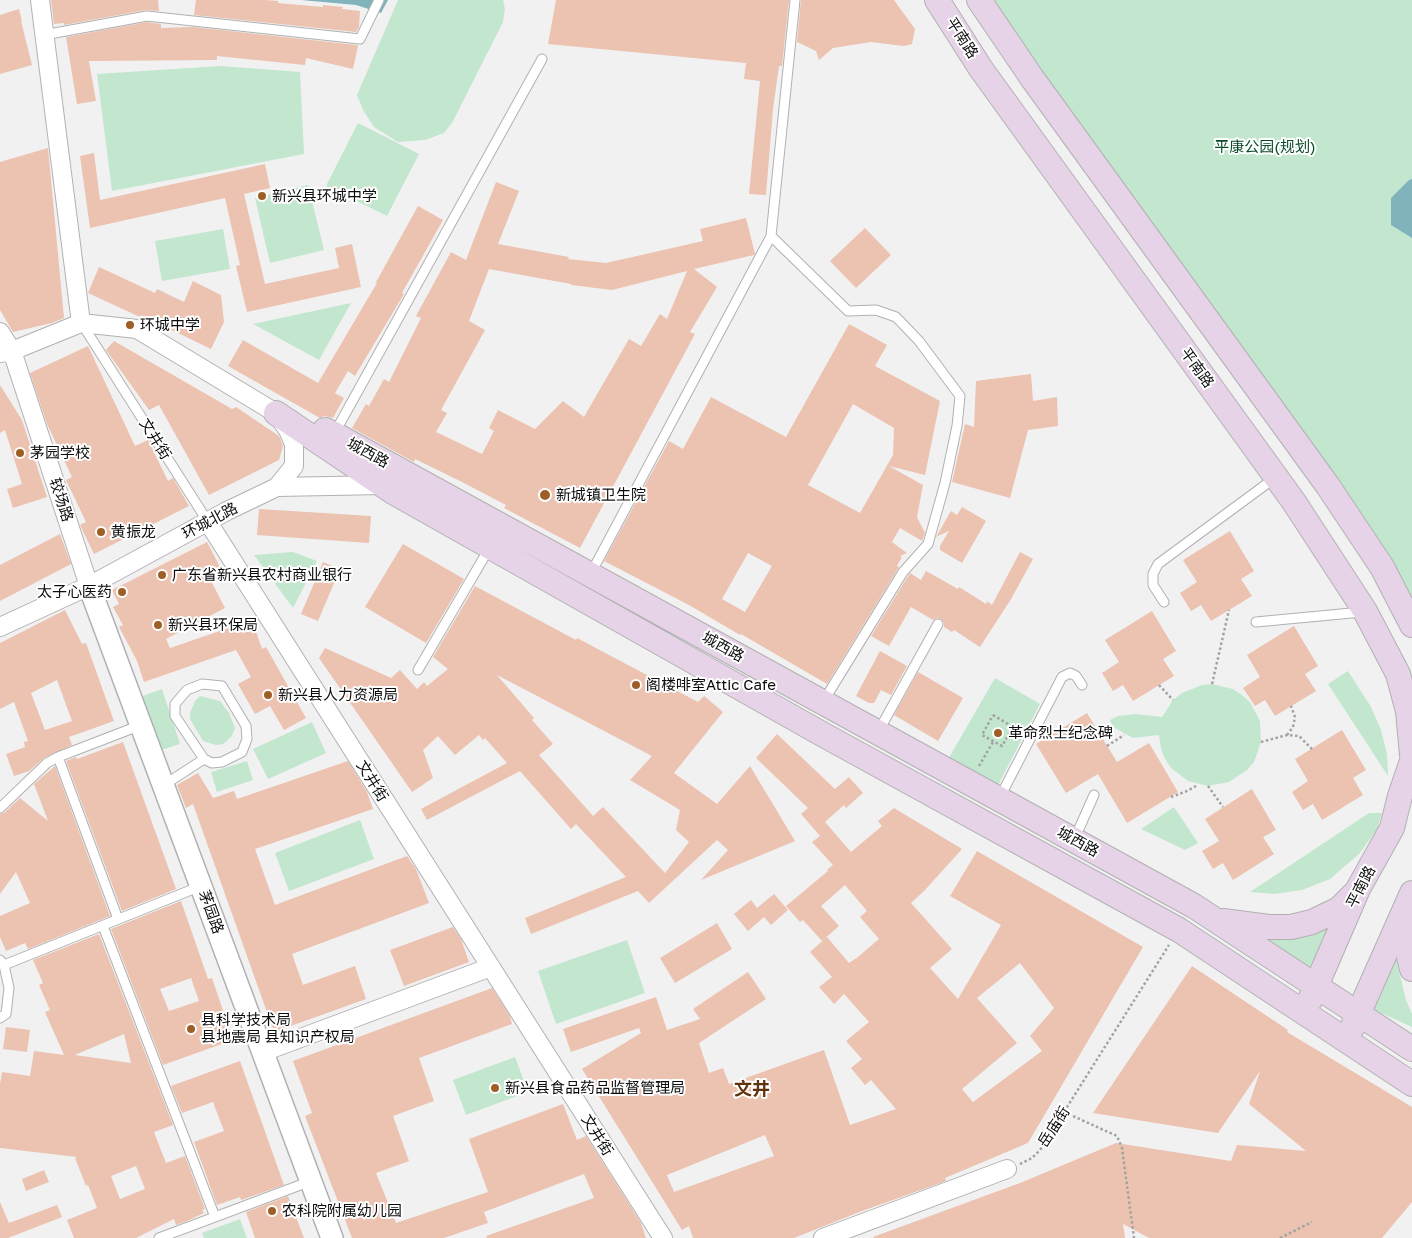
<!DOCTYPE html>
<meta charset="utf-8">
<style>
body{margin:0}
canvas{display:block;background:#f1f1f2}
</style>
<canvas width="1412" height="1238"></canvas>
<script>
const ctx = document.querySelector('canvas').getContext('2d');
ctx.lineJoin = 'round';
function fillPath(path, color) { ctx.fillStyle = color; ctx.fill(path, 'evenodd'); }
const toPath = rows => new Path2D(rows.map(r => 'M' + r).join(''));
function strokePath(path, color, width, dash) { ctx.strokeStyle = color; ctx.lineWidth = width; ctx.lineCap = dash ? 'butt' : 'round'; ctx.setLineDash(dash || []); ctx.stroke(path); }
function write(font, color, halo, rows, align = 'center') {
  ctx.font = font + ' "Golos Text","Noto Sans SC",sans-serif'; ctx.lineWidth = 4; ctx.setLineDash([]); ctx.textBaseline = 'middle'; ctx.strokeStyle = halo; ctx.fillStyle = color; for (const [text, x, y, turn = 0] of rows) {
    ctx.save(); ctx.translate(x, y); ctx.rotate((+turn || 0) * Math.PI / 180); ctx.textAlign = isNaN(turn) ? turn : align; if (halo) ctx.strokeText(text, 0, 0); ctx.fillText(text, 0, 0); ctx.restore();
  }
}
const green = toPath([
 [398,0,503,0,505,9,503,22,452,123,444,133,425,140,398,142,374,127,363,110,357,95],
 [979,0,1412,0,1412,625],
 [221,66,300,72,304,154,112,191,97,74],
 [358,123,419,154,387,216,326,186],
 [308,185,324,250,270,263,255,198],
 [223,229,230,269,162,281,155,241],
 [351,303,319,360,253,324],
 [293,552,317,561,293,608,254,555],
 [1348,671,1371,707,1381,730,1387,754,1388,776,1328,684],
 [995,678,1040,704,993,795,943,768],
 [1212,684,1233,689,1242,695,1250,702,1260,721,1261,742,1254,762,1247,770,1229,782,1208,786,1188,781,1171,768,1165,759,1161,749,1159,735,1133,738,1113,727,1110,720,1118,716,1135,714,1162,717,1173,700,1182,693,1202,685],
 [162,689,180,744,158,751,140,697],
 [200,696,220,701,229,713,235,728,232,736,223,744,216,745,203,741,190,719,190,713,195,701],
 [312,722,326,753,268,779,253,749],
 [247,761,253,780,217,792,211,772],
 [1174,807,1198,843,1185,850,1141,829],
 [1369,813,1382,813,1377,829,1360,853,1330,879,1302,890,1275,894,1250,892],
 [360,820,374,859,289,891,275,853],
 [1338,917,1309,968,1260,935],
 [627,940,645,993,556,1024,538,971],
 [1395,955,1406,1000,1412,1014,1412,1027,1370,1008],
 [515,1057,528,1092,466,1115,453,1080],
 [240,1219,247,1238,204,1238,202,1233]
]);
const water = toPath([
 [301,0,388,0,381,13,356,5],
 [1412,179,1412,238,1391,225,1391,198,1409,180]
]);
const building = toPath([
 [51,0,158,0,159,11,146,10,64,25,64,23,54,24],
 [196,0,264,0,278,1,278,3,323,7,323,5,343,7,342,9,360,11,359,27,356,32,194,15],
 [556,0,789,0,782,66,779,66,773,109,766,195,749,194,760,81,744,79,746,63,548,44],
 [801,0,894,0,915,29,912,44,904,46,871,42,833,48,819,60,816,51,797,42],
 [19,9,22,21,21,21,32,65,0,74,0,15],
 [147,22,161,24,161,28,193,27,357,45,358,46,353,69,306,58,305,65,217,56,217,60,89,61,96,101,77,104,66,37],
 [48,148,64,318,52,323,13,332,0,310,0,162],
 [94,153,100,200,265,164,270,188,244,194,265,284,339,268,335,248,352,244,361,287,247,312,236,266,240,265,225,198,90,228,80,156],
 [496,182,519,191,498,244,569,257,568,259,606,263,703,241,700,229,746,218,755,254,754,255,694,269,717,287,690,332,695,334,580,548,504,508,506,505,462,482,415,459,414,462,352,428,366,404,369,406,384,379,389,382,421,318,416,316,451,252,466,260],
 [489,269,571,284,571,285,612,290,687,271,667,319,660,314,641,346,629,339,584,417,563,401,535,429,498,410,489,428,494,431,482,454,436,432,447,413,441,410,485,330,469,321],
 [418,206,443,220,402,293,404,294,355,376,348,371,335,393,344,398,333,418,324,416,320,418,228,366,243,340,318,383,377,283,375,284],
 [865,228,891,255,856,288,830,261],
 [99,267,155,293,157,289,184,302,193,281,221,295,224,322,211,349,141,315,140,317,88,293],
 [849,324,887,345,875,366,940,401,925,475,889,466,923,485,917,517,925,533,922,541,900,528,892,542,907,553,900,556,902,557,897,566,899,567,827,684,741,634,740,635,689,605,604,561,669,441,683,449,711,397,786,437],
 [853,404,894,428,893,455,860,513,808,485],
 [748,553,772,566,745,612,722,599],
 [114,341,232,409,236,407,279,436,283,446,279,460,209,495,159,405,149,410,106,350],
 [88,346,135,446,148,440,168,481,173,478,189,506,94,554,80,525,86,522,66,480,72,477,47,424,30,373],
 [1031,374,1033,401,1057,397,1058,426,1028,430,1010,498,952,482,965,424,974,427,976,381],
 [0,385,22,420,47,497,13,508,7,489,22,484,5,430,0,433],
 [962,507,986,521,962,563,940,550,940,546,949,531,936,537,951,511,957,515],
 [259,509,371,516,369,543,257,535],
 [1230,531,1254,571,1241,579,1252,596,1211,621,1201,605,1191,611,1180,593,1197,582,1183,560],
 [60,534,71,564,0,601,0,565],
 [207,542,222,571,209,577,225,608,166,639,170,648,252,620,262,649,266,647,306,718,284,730,270,706,255,714,238,684,251,677,236,650,144,682,137,661,119,627,123,625,113,607,119,604,112,590],
 [403,544,464,579,426,643,365,607],
 [1020,552,1033,559,1011,599,980,647,954,630,952,632,944,627,944,623,941,619,937,618,933,620,911,607,889,646,871,636,910,573,921,580,926,571,958,589,959,587,986,604,987,601,992,605],
 [323,562,340,569,318,621,301,614],
 [475,586,576,640,577,638,698,702,704,696,723,712,674,773,717,804,750,766,795,841,701,880,728,850,717,840,649,903,638,891,531,934,525,918,626,877,576,824,571,829,520,771,427,820,421,809,507,763,485,738,483,740,479,735,455,755,438,736,423,750,433,778,412,792,319,658,325,648,391,678,400,670,417,689,424,682,427,686,448,669,433,657],
 [497,675,652,756,630,780,680,810,676,830,689,842,665,873,603,807,593,816,539,755,553,744,532,720,534,718],
 [65,610,82,644,86,643,114,721,69,737,72,745,44,758,29,771,14,776,6,754,25,747,24,742,28,741,14,702,0,709,0,643],
 [57,680,72,721,45,730,31,693],
 [1152,611,1176,651,1163,659,1174,676,1133,701,1123,685,1113,691,1102,673,1119,662,1105,640],
 [1294,626,1318,666,1305,674,1316,691,1275,716,1265,700,1255,706,1243,688,1260,677,1247,655],
 [880,651,907,666,891,695,881,690,874,703,869,703,856,696],
 [918,672,963,698,938,741,894,715],
 [1087,713,1117,762,1149,743,1178,792,1127,823,1098,774,1066,793,1036,744],
 [1342,730,1366,770,1353,778,1363,795,1322,820,1313,804,1303,810,1292,792,1308,781,1295,759],
 [777,734,835,789,849,777,863,793,846,808,844,805,825,822,851,852,882,826,878,821,894,808,962,849,925,890,911,903,952,949,930,968,958,999,1001,925,950,896,977,851,1143,947,1028,1143,945,1178,946,1181,862,1211,794,1238,693,1238,689,1226,682,1230,582,1069,641,1033,639,1028,571,1052,563,1029,656,997,667,1030,700,1019,693,1009,748,972,766,999,699,1043,709,1073,723,1068,729,1084,824,1050,850,1125,896,1109,871,1080,865,1085,851,1068,862,1059,846,1041,869,1022,844,994,834,1004,819,987,832,977,810,952,827,937,849,963,858,957,879,939,860,917,867,911,845,885,821,906,839,926,822,941,803,920,800,922,786,906,828,871,827,870,833,865,812,842,820,836,801,814,808,808,756,758],
 [1020,963,1054,1008,1030,1036,1042,1051,973,1102,962,1089,1017,1043,977,998],
 [765,1135,774,1156,674,1192,667,1175],
 [123,742,176,889,122,911,66,761,76,757,77,759],
 [348,761,367,792,373,809,255,849,275,905,407,856,416,869,429,903,292,954,303,985,355,966,366,999,274,1032,193,804,186,808,177,785,198,773,213,798,234,791,237,799],
 [55,766,110,916,28,949,25,943,6,951,0,937,0,916,30,903,16,872,0,894,0,814,4,813,20,798,48,821,34,784],
 [1252,789,1276,830,1263,837,1274,854,1233,880,1223,863,1213,869,1202,851,1219,841,1205,819],
 [774,894,788,910,771,925,764,917,748,931,734,914,751,900,757,908],
 [181,901,208,979,212,978,233,1040,163,1065,111,929],
 [191,978,199,1001,169,1011,160,989],
 [717,923,732,949,675,983,660,958],
 [453,927,461,939,469,962,404,986,390,950],
 [99,934,173,1125,154,1132,166,1163,185,1156,205,1209,202,1210,204,1213,187,1221,176,1225,174,1219,136,1238,74,1238,67,1220,97,1208,88,1185,86,1186,75,1158,77,1157,0,1148,0,1084,2,1072,30,1076,34,1051,64,1055,45,1012,50,1010,39,985,43,983,33,960],
 [124,1034,131,1063,75,1055],
 [136,1166,145,1189,120,1199,111,1176],
 [1192,966,1288,1030,1287,1032,1412,1107,1412,1202,1382,1238,1149,1238,1123,1224,1125,1238,874,1238,873,1237,1020,1183,1116,1143,1231,1161,1237,1145,1306,1151,1249,1104,1260,1071,1218,1133,1093,1113],
 [492,988,510,1016,512,1024,419,1058,434,1101,393,1116,409,1161,376,1173,396,1223,488,1192,469,1139,563,1104,577,1140,586,1136,641,1223,646,1238,487,1238,486,1236,594,1198,584,1174,484,1212,488,1223,444,1238,352,1238,305,1116,312,1113,293,1061],
 [6,1027,30,1030,27,1052,3,1049],
 [240,1061,284,1185,241,1200,240,1197,217,1205,194,1142,224,1131,213,1102,182,1113,171,1086],
 [44,1170,49,1182,26,1191,22,1179],
 [288,1196,304,1238,255,1238,246,1212],
 [0,1202,9,1223,57,1205,62,1217,8,1238,0,1238]
]);
const path = toPath([
 [1212,684,1229,610],
 [1159,685,1173,700],
 [993,715,1013,727,1002,746,982,735,993,715],
 [1287,735,1293,727,1295,717,1291,706],
 [1261,742,1287,735,1299,736,1312,749],
 [1107,746,1124,735],
 [979,766,993,742],
 [1208,786,1223,807],
 [1171,797,1187,791,1198,785],
 [1064,1112,1117,1136,1122,1148,1134,1238],
 [1020,1164,1032,1158,1040,1150,1169,945],
 [1280,1238,1312,1222]
]);
const service = toPath([
 [44,35,147,16,360,39,379,0],
 [771,236,848,311,876,310,896,317,919,341,960,396,957,426,945,483,928,544,903,572,823,702],
 [82,324,208,522],
 [334,434,542,59],
 [590,575,771,236,795,0],
 [1164,602,1153,585,1153,574,1158,564,1276,477],
 [1256,622,1362,612],
 [418,670,490,547],
 [202,684,222,686,246,726,247,739,242,752,222,762,212,763,204,759,175,716,175,704,187,690,202,684],
 [878,732,938,624],
 [58,757,141,725],
 [164,785,204,759],
 [1000,797,1062,677,1070,673,1076,676,1082,685],
 [0,808,47,763,58,757,118,919],
 [1074,840,1094,795],
 [103,926,215,1217],
 [0,960,4,965,9,988,6,1014,0,1018],
 [4,965,201,886],
 [159,1238,311,1181]
]);
const minor = toPath([
 [40,0,81,323],
 [0,332,12,351,89,586],
 [0,353,12,351,81,323,137,329,276,413,288,430,294,444,294,466,277,487],
 [208,522,663,1238],
 [0,627,89,586,227,511,277,487,383,485],
 [263,1052,491,967],
 [823,1238,1007,1169]
]);
const tertiary = toPath([
 [89,586,332,1238]
]);
const secondary = toPath([
 [937,0,981,69,1294,502,1365,611,1398,674,1408,711,1412,755],
 [979,0,1032,78,1328,486,1382,567,1412,625],
 [276,413,393,492,822,734,1179,930,1412,1084],
 [325,430,334,434,1194,906,1412,1049],
 [1410,912,1406,927,1409,957,1412,969],
 [1223,921,1269,927,1291,927,1312,922,1339,909,1354,894],
 [1310,1000,1358,889,1392,828,1400,796,1412,761],
 [1352,1028,1412,893]
]);
const markers = [
 [262,196,5,"#9e5f27"],
 [130,325,5,"#9e5f27"],
 [20,453,5,"#9e5f27"],
 [545,495,6,"#9e5f27"],
 [101,532,5,"#9e5f27"],
 [162,575,5,"#9e5f27"],
 [122,592,5,"#9e5f27"],
 [158,625,5,"#9e5f27"],
 [636,685,5,"#9e5f27"],
 [268,695,5,"#9e5f27"],
 [998,733,5,"#9e5f27"],
 [191,1029,5,"#9e5f27"],
 [495,1088,5,"#9e5f27"],
 [272,1211,5,"#9e5f27"]
];
const streetNames = [
 ["平南路",962,38,57],
 ["平南路",1197,368,54],
 ["文井街",155,439,58],
 ["城西路",368,453,29],
 ["较场路",61,500,72],
 ["环城北路",210,521,-28],
 ["城西路",723,647,29],
 ["文井街",372,781,58],
 ["城西路",1078,842,29],
 ["平南路",1361,887,-63],
 ["茅园路",211,912,70],
 ["岳庙街",1054,1127,-57],
 ["文井街",597,1135,58]
];
const parkNames = [
 ["平康公园(规划)",1265,147]
];
const poiNames = [
 ["新兴县环城中学",272,196],
 ["环城中学",140,325],
 ["茅园学校",30,453],
 ["新城镇卫生院",556,495],
 ["黄振龙",111,532],
 ["广东省新兴县农村商业银行",172,575],
 ["太子心医药",112,592,"right"],
 ["新兴县环保局",168,625],
 ["阁楼啡室Attic Cafe",646,685],
 ["新兴县人力资源局",278,695],
 ["革命烈士纪念碑",1008,733],
 ["县科学技术局",201,1020],
 ["县地震局 县知识产权局",201,1037],
 ["新兴县食品药品监督管理局",505,1088],
 ["农科院附属幼儿园",282,1211]
];
const quarterNames = [
 ["文井",752,1089]
];
fillPath(green, '#c2e7ce');
fillPath(water, '#80b3bb');
fillPath(building, '#ecc2b0');
strokePath(service, '#b1b1b2', 11);
strokePath(minor, '#b1b1b2', 20);
strokePath(tertiary, '#b1b1b2', 24);
strokePath(secondary, '#b1b1b2', 26);
strokePath(path, '#a1a2a2', 2.5, [2.5, 2.5]);
strokePath(service, '#fff', 9);
strokePath(minor, '#fff', 18);
strokePath(tertiary, '#fff', 21);
strokePath(secondary, '#e6d3e7', 24);
for (const [x, y, r, color] of markers) { const dot = new Path2D(); dot.arc(x, y, r, 0, 2 * Math.PI); ctx.fillStyle = color; ctx.fill(dot); strokePath(dot, '#fff', 2); }
write('15px', '#0b0c0c', '#fff', streetNames);
write('15px', '#0b4c2b', '#fff', parkNames);
write('15px', '#0b0c0c', '#fff', poiNames, 'left');
write('bold 18px', '#5f340c', '#fff', quarterNames);
</script>
